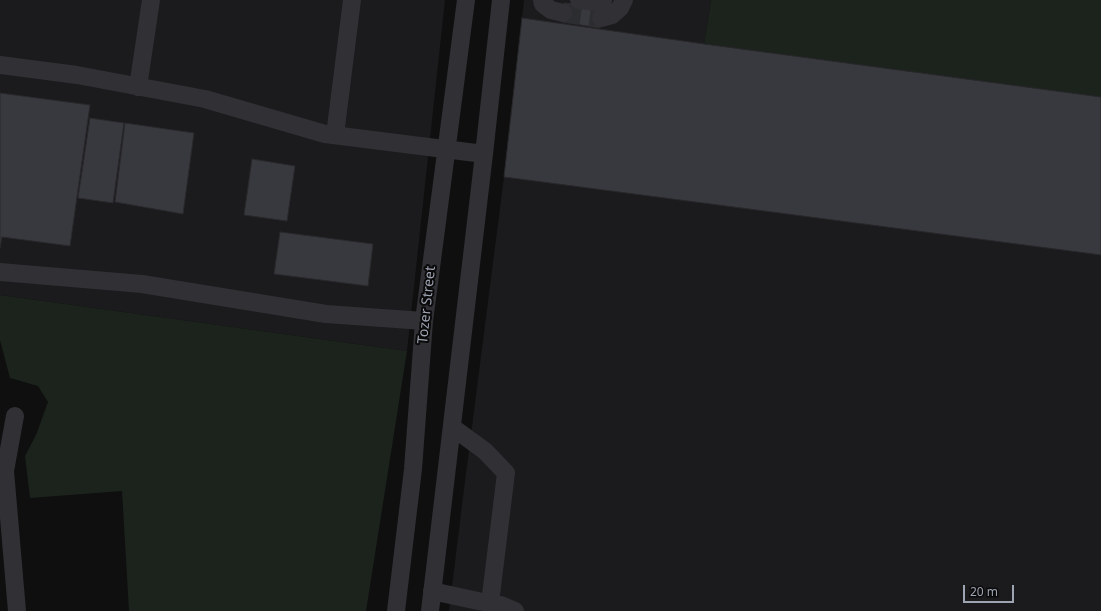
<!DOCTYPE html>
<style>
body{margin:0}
#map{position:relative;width:1101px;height:611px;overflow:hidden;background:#0f0f10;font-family:"Noto Sans",sans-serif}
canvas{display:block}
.scale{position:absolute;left:963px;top:585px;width:51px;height:18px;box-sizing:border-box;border:2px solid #9fa4b2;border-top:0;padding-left:5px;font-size:12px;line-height:14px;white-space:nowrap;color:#9fa4b2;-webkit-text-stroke:3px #0a0a0b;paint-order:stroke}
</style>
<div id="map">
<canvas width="1101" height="611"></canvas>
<div class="scale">20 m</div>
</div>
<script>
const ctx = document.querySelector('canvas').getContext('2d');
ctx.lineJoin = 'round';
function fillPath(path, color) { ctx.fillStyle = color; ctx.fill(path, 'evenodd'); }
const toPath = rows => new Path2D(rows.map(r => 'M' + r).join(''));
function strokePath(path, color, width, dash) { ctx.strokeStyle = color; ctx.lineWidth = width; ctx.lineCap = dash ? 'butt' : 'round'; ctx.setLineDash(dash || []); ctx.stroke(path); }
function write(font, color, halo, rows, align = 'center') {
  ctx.font = font + ' "Noto Sans",sans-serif'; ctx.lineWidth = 4; ctx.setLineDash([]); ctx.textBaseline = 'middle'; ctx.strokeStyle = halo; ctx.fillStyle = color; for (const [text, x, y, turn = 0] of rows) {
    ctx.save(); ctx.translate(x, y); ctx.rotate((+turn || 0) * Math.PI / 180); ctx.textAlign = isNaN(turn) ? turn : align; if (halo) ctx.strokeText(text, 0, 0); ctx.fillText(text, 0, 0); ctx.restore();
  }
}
const built = toPath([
 [0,0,445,0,407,351,0,295],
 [524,0,711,0,704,44,522,18],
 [504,177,1101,255,1101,611,449,611,464,489]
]);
const green = toPath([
 [711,0,1101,0,1101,97,704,44],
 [0,295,407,351,366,611,129,611,122,491,30,498,25,456,36,435,48,402,38,386,10,378,0,340]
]);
const building = toPath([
 [564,3,602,8,600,28,562,22,564,3],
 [522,18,704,44,1101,97,1101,255,504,177,522,18],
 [0,93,90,105,70,246,2,237,0,248,0,93],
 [90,118,124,123,113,203,78,198,90,118],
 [125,123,194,133,183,214,115,202,125,123],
 [252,159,295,166,287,221,244,215,252,159],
 [280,232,373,244,368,286,274,274,280,232]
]);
const minorTunnel = toPath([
 [563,13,601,18]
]);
const minor = toPath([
 [542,0,543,4,551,10,563,13],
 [579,0,599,2,603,0],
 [601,18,612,15,620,8,624,0],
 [0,65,77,75,205,99,325,134,484,154],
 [138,87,151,0],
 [335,135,352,0],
 [0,272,142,284,326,314,424,321],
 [15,416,5,471,17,611],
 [452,427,485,451,506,473,490,603],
 [432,591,478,601,501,605,515,611],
 [396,611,413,469,424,321,466,0],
 [430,611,484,154,501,0]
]);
const streetNames = [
 ["Tozer Street",427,305,-84]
];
fillPath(built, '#1b1b1d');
fillPath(green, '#1b231c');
fillPath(building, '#38393e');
strokePath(building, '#29292c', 1);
strokePath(minorTunnel, '#2c2d30', 18, [18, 9]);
strokePath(minor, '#303035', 18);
write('14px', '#9fa4b2', '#0a0a0b', streetNames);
</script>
